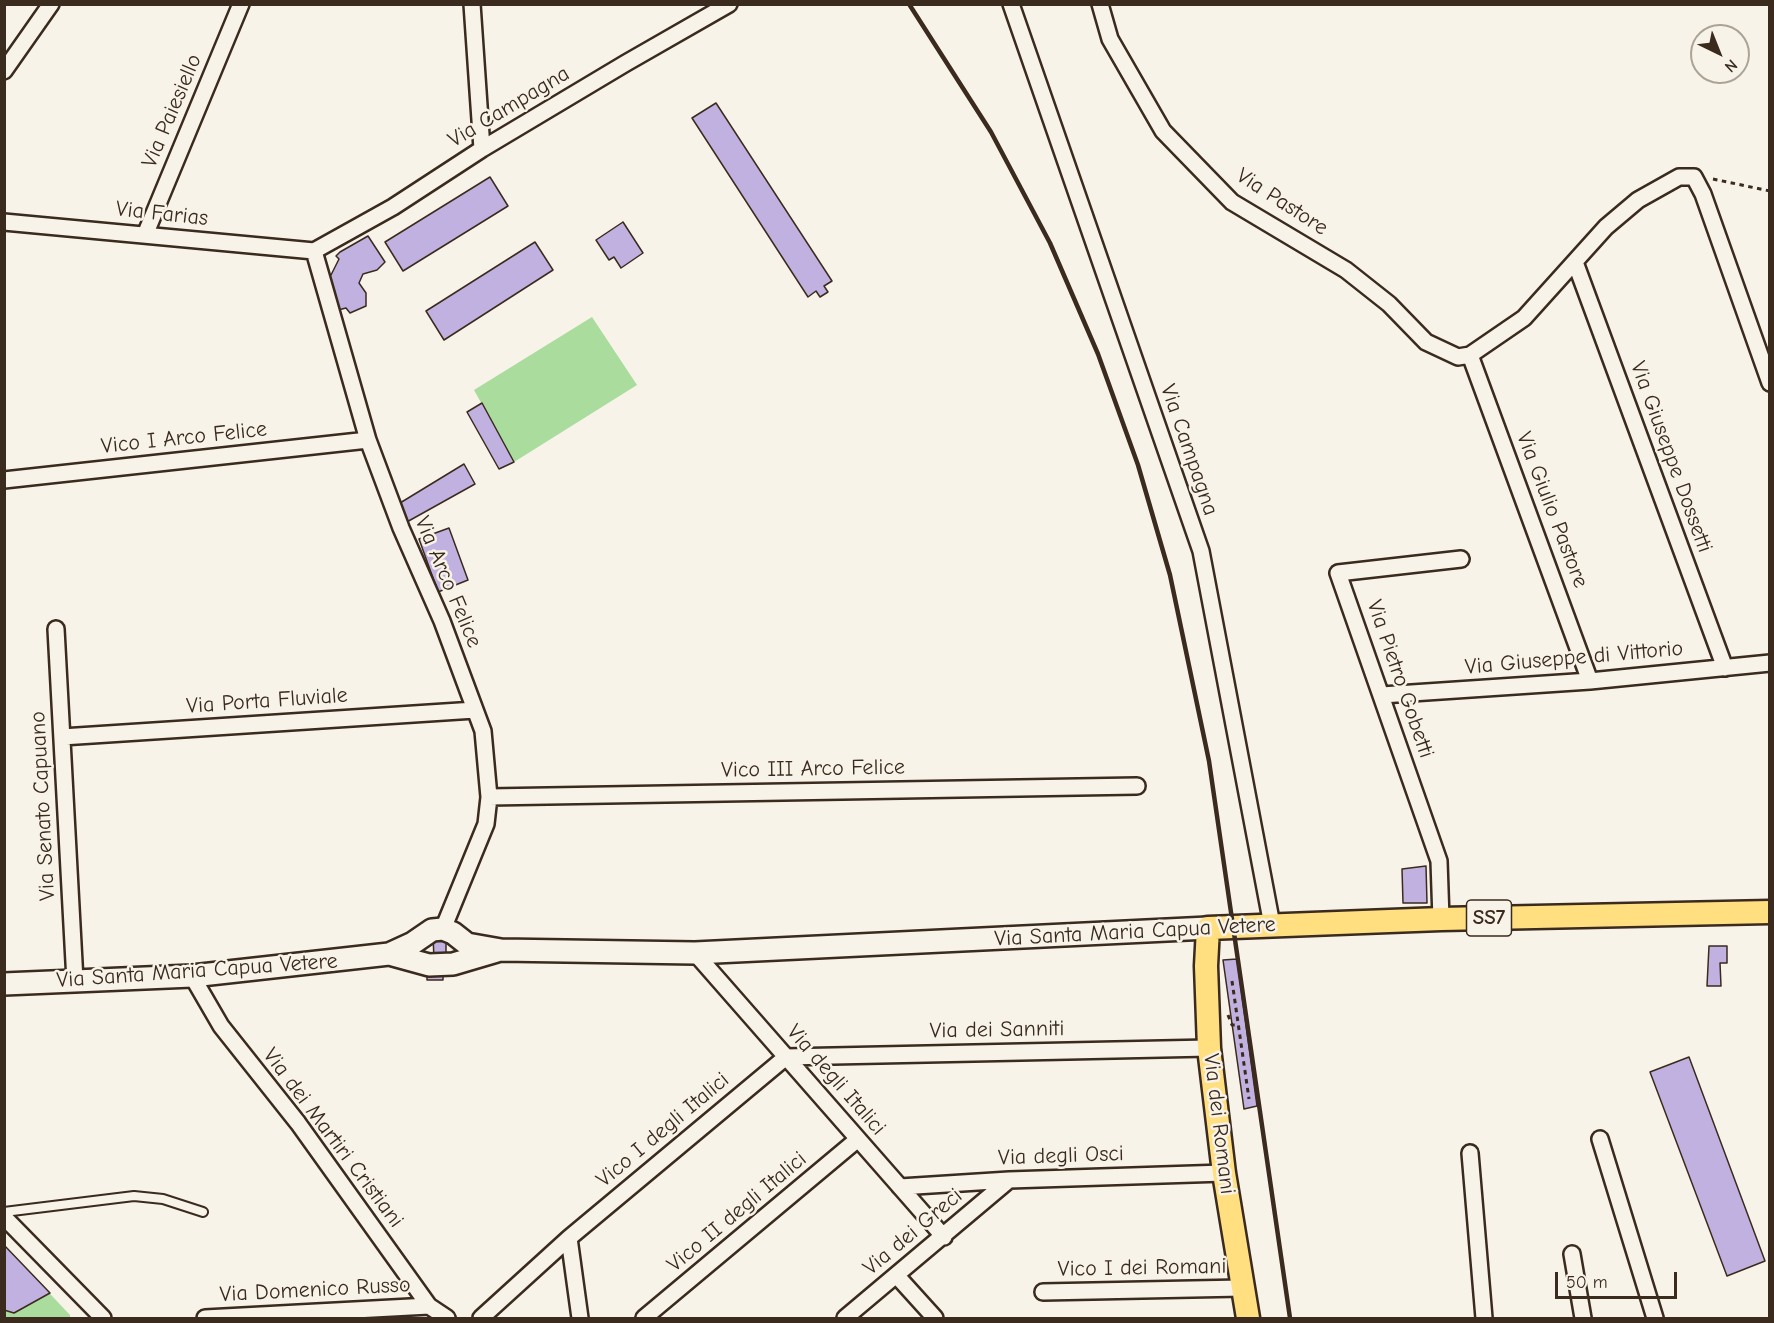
<!DOCTYPE html>
<style>
body{margin:0}
#map{position:relative;width:1774px;height:1323px;overflow:hidden;background:#f7f3e8;font-family:"Comic Neue",sans-serif}
canvas{display:block}
.frame{position:absolute;inset:0;border:6px solid #3b2a1e;pointer-events:none}
.north{position:absolute;left:1690px;top:24px;width:60px;height:60px;box-sizing:border-box;background:#f7f3e8;border:2px solid #aca397;border-radius:50%;rotate:137deg;font-size:16px;font-weight:700;line-height:24px;text-align:center;color:#3b2a1e}
.north::after{content:'';display:block;margin:auto;width:21px;height:27px;background:#3b2a1e;clip-path:polygon(50% 0,100% 100%,50% 72%,0 100%)}
.scale{position:absolute;left:1555px;top:1272px;width:122px;height:27px;box-sizing:border-box;border:3px solid #3b2a1e;border-top:0;padding-left:8px;font-size:18px;line-height:21px;white-space:nowrap;color:#3b2a1e;-webkit-text-stroke:4px #f7f3e8;paint-order:stroke}
</style>
<div id="map">
<canvas width="1774" height="1323"></canvas>
<div class="frame"></div>
<div class="north">N</div>
<div class="scale">50 m</div>
</div>
<script>
const ctx = document.querySelector('canvas').getContext('2d');
ctx.lineJoin = 'round';
function fillPath(path, color) { ctx.fillStyle = color; ctx.fill(path, 'evenodd'); }
const toPath = rows => new Path2D(rows.map(r => 'M' + r).join(''));
function strokePath(path, color, width, dash) { ctx.strokeStyle = color; ctx.lineWidth = width; ctx.lineCap = dash ? 'butt' : 'round'; ctx.setLineDash(dash || []); ctx.stroke(path); }
function write(font, color, halo, rows, align = 'center') {
  ctx.font = font + ' "Comic Neue",sans-serif'; ctx.lineWidth = 5; ctx.setLineDash([]); ctx.textBaseline = 'middle'; ctx.strokeStyle = halo; ctx.fillStyle = color; for (const [text, x, y, turn = 0] of rows) {
    ctx.save(); ctx.translate(x, y); ctx.rotate((+turn || 0) * Math.PI / 180); ctx.textAlign = isNaN(turn) ? turn : align; if (halo) ctx.strokeText(text, 0, 0); ctx.fillText(text, 0, 0); ctx.restore();
  }
}
const green = toPath([
 [592,317,637,385,514,462,474,390],
 [4,1245,70,1315,70,1318,5,1318]
]);
const building = toPath([
 [716,103,832,281,824,286,828,292,820,297,816,291,808,297,692,118,716,103],
 [490,177,508,206,403,271,385,242,490,177],
 [623,222,643,253,621,268,614,257,609,260,596,240,623,222],
 [368,236,385,262,377,270,363,274,359,283,366,293,366,306,350,313,346,308,334,311,326,275,331,275,339,259,336,256,340,252,368,236],
 [535,242,553,270,444,340,426,311,535,242],
 [482,403,514,462,499,469,467,412,482,403],
 [464,464,475,484,405,523,400,503,464,464],
 [449,528,468,580,438,592,419,539,449,528],
 [1426,866,1427,903,1403,903,1402,869,1426,866],
 [446,935,446,958,434,959,433,936,446,935],
 [1709,946,1727,946,1727,963,1720,963,1721,986,1707,986,1709,946],
 [1237,959,1257,1106,1244,1109,1223,960,1237,959],
 [427,969,443,969,443,980,427,980,427,969],
 [1689,1057,1765,1261,1727,1276,1650,1072,1689,1057],
 [4,1245,50,1293,14,1313,4,1310,4,1245]
]);
const path = toPath([
 [1713,179,1770,191],
 [1232,981,1249,1099],
 [1228,1015,1232,1025,1238,1025]
]);
const service = toPath([
 [4,1212,134,1196,163,1199,203,1212]
]);
const minor = toPath([
 [472,4,482,149],
 [1011,4,1201,551,1272,925],
 [1100,4,1110,39,1163,131,1232,202,1346,270,1389,304,1426,342,1458,357,1470,355,1524,318,1606,227,1638,200,1679,177,1694,177,1703,194,1770,383],
 [4,71,51,4],
 [4,222,314,251],
 [145,235,241,4],
 [314,251,368,440,401,528,442,621,483,731,489,797,486,824,443,929],
 [314,251,393,207,482,149,626,63,729,4],
 [1575,262,1725,668],
 [1470,355,1590,681],
 [4,480,368,440],
 [56,629,75,981],
 [1382,695,1590,681,1770,663],
 [62,737,475,710],
 [489,797,1137,786],
 [1441,919,1439,861,1338,573,1461,559],
 [695,953,944,1237],
 [192,976,221,1026,298,1123,429,1306,447,1318],
 [1600,1139,1655,1318],
 [1470,1153,1484,1318],
 [900,1187,1009,1180,1224,1173],
 [4,1217,103,1318],
 [569,1238,786,1057,1209,1048],
 [1572,1254,1583,1318],
 [897,1276,935,1318],
 [1043,1292,1242,1288],
 [205,1318,429,1306],
 [481,1318,569,1238,580,1318],
 [644,1318,858,1139],
 [845,1318,1009,1180]
]);
const secondary = toPath([
 [389,954,429,965,453,964,497,951],
 [4,984,192,976,389,954,413,943,432,930,443,929,453,933,467,944,501,950,695,953,1208,928]
]);
const primary = toPath([
 [1248,1318,1224,1173,1209,1048,1206,966,1208,928,1441,919,1770,912]
]);
const rail = toPath([
 [909,4,991,132,1050,243,1098,354,1138,465,1170,575,1209,761,1290,1318]
]);
const shields = [
 [1489,918,45]
];
const shieldNames = [
 ["SS7",1489,918]
];
const streetNames = [
 ["Via Campagna",509,107,-31],
 ["Via Paiesiello",172,111,-67],
 ["Via Pastore",1282,202,33],
 ["Via Farias",162,214,6],
 ["Vico I Arco Felice",184,438,-6],
 ["Via Campagna",1189,450,71],
 ["Via Giuseppe Dossetti",1671,457,70],
 ["Via Giulio Pastore",1552,510,69],
 ["Via Arco Felice",448,582,67],
 ["Via Giuseppe di Vittorio",1574,658,-5],
 ["Via Pietro Gobetti",1400,679,71],
 ["Via Porta Fluviale",267,701,-4],
 ["Vico III Arco Felice",813,769,-1],
 ["Via Senato Capuano",43,806,-93],
 ["Via Santa Maria Capua Vetere",1135,932,-3],
 ["Via Santa Maria Capua Vetere",197,971,-4],
 ["Via dei Sanniti",997,1030,-1],
 ["Via degli Italici",836,1080,49],
 ["Via dei Romani",1219,1124,83],
 ["Vico I degli Italici",663,1130,-40],
 ["Via dei Martiri Cristiani",333,1138,53],
 ["Via degli Osci",1061,1156,-2],
 ["Vico II degli Italici",737,1212,-40],
 ["Via dei Greci",913,1232,-40],
 ["Vico I dei Romani",1142,1268,-1],
 ["Via Domenico Russo",315,1290,-3]
];
fillPath(green, '#a9dc9d');
fillPath(building, '#c1b1e1');
strokePath(building, '#3b2a1e', 1.5);
strokePath(service, '#3b2a1e', 12);
strokePath(minor, '#3b2a1e', 20);
strokePath(secondary, '#3b2a1e', 26);
strokePath(primary, '#3b2a1e', 27);
strokePath(path, '#3b2a1e', 3, [4.5, 4.5]);
strokePath(service, '#f7f3e8', 8);
strokePath(minor, '#f7f3e8', 15);
strokePath(secondary, '#f7f3e8', 21);
strokePath(primary, '#ffdf80', 22);
strokePath(rail, '#3b2a1e', 4.5);
for (const [x, y, w] of shields) { const box = new Path2D(); box.roundRect(x - w / 2, y - 18, w, 36, 4.5); ctx.fillStyle = '#f7f3e8'; ctx.fill(box); strokePath(box, '#3b2a1e', 1.5); }
write('bold 21px', '#3b2a1e', null, shieldNames);
write('22px', '#3b2a1e', '#f7f3e8', streetNames);
</script>
